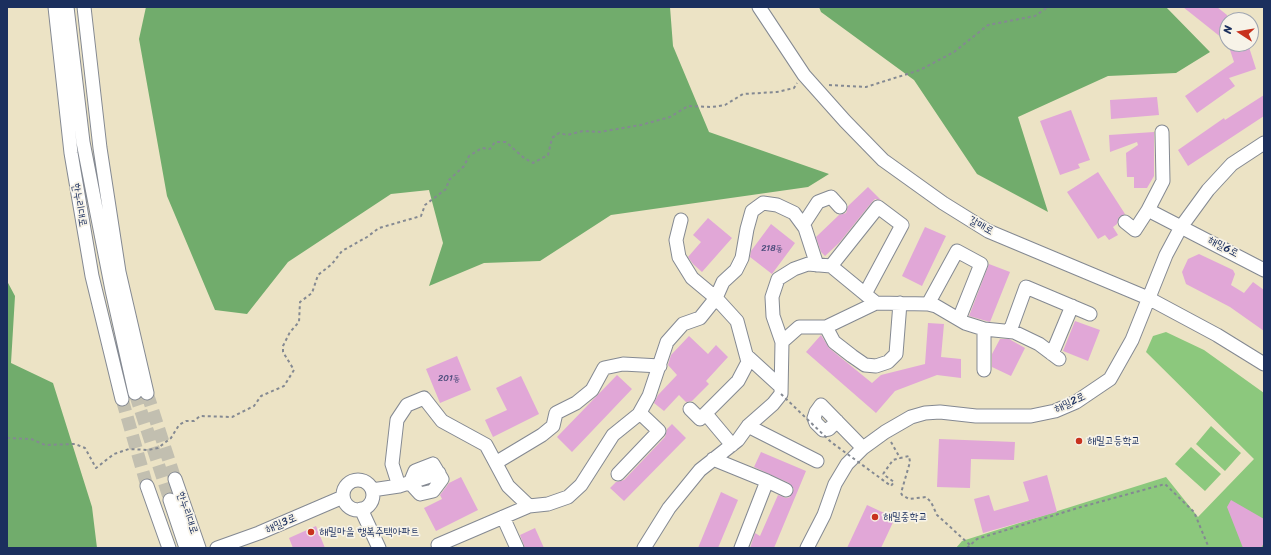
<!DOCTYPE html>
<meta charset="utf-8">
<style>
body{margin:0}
#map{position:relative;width:1271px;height:555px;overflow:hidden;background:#ece3c5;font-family:Sriracha,sans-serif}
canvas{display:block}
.frame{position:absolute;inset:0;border:8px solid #1b2f5e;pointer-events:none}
.north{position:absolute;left:1219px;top:12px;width:40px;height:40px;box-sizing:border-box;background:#f7f3e8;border:1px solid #9fa5b1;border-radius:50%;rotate:282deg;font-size:11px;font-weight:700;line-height:16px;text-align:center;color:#1b2f5e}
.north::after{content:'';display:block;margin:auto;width:14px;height:18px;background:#c8321e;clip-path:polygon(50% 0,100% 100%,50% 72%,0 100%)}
</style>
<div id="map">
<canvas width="1271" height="555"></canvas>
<div class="frame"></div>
<div class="north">N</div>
</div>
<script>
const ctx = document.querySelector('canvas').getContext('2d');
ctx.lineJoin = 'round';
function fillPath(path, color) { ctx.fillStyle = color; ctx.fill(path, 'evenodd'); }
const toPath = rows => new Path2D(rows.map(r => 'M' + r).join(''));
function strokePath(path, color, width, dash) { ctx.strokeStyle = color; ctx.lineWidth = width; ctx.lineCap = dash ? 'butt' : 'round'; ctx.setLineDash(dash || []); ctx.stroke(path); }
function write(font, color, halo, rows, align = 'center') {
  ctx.font = font + ' Sriracha,"Poor Story",sans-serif'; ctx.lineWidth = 3.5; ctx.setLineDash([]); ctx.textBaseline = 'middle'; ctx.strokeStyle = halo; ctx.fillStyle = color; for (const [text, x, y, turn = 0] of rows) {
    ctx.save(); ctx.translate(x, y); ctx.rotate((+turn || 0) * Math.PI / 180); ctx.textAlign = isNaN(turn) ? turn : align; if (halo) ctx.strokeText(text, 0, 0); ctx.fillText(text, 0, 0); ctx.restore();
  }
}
const green = toPath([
 [1166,332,1204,350,1264,393,1264,548,956,548,962,541,1166,477,1198,517,1254,459,1146,352,1153,336],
 [1211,426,1241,453,1225,471,1196,444],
 [1191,447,1221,474,1205,491,1175,464]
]);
const forest = toPath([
 [146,7,670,7,673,46,709,132,829,174,808,187,611,215,540,261,484,263,429,286,443,243,429,190,391,194,288,262,247,314,215,310,167,196,139,39],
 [819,7,1166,7,1210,52,1176,73,1108,76,1018,117,1048,212,977,174,914,80,821,12],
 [7,281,15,296,11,363,53,383,92,507,97,548,7,548]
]);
const building = toPath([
 [1183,7,1217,7,1227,15,1227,42],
 [1228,44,1248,44,1256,69,1229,78,1235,86,1197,113,1185,96,1234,62],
 [1264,95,1264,116,1188,166,1178,150,1224,118,1225,120],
 [1157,97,1159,115,1111,119,1110,100],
 [1071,110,1090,160,1078,164,1080,168,1060,175,1040,121],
 [1154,132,1154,176,1147,188,1134,188,1134,177,1127,177,1126,153,1138,145,1137,142,1110,152,1109,135],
 [1098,172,1125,214,1119,217,1117,224,1113,227,1118,235,1109,240,1105,235,1098,239,1067,192],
 [868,187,881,200,875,199,872,202,839,243,825,256,821,252,816,237,839,215,846,213,848,206],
 [708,218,732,238,702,272,693,264,688,257,701,242,693,235],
 [771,224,795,243,772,274,750,257,751,251],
 [925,227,946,236,922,286,902,276],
 [1199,254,1233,270,1235,274,1231,285,1244,293,1253,282,1264,290,1264,331,1230,307,1186,284,1182,272,1188,259],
 [989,264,1010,272,990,322,969,316],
 [1075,321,1100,330,1088,361,1063,351],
 [928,323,944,324,941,357,961,359,961,378,937,375,895,391,876,413,806,352,821,335,829,348,872,383,881,375,925,364],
 [689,336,708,354,716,345,728,357,706,381,709,384,692,401,686,402,679,395,664,411,654,403,658,395,677,375,668,365,671,355],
 [1000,339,1009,339,1025,348,1011,376,992,367,992,354],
 [457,356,471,390,440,403,426,369],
 [617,375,632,389,572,452,557,437],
 [521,376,539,414,493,437,485,420,507,410,496,388],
 [672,424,686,438,624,501,610,488,616,482,624,480,665,437,667,429],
 [939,439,1015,442,1014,460,971,459,970,488,937,487],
 [761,452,806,471,774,548,750,548,755,533,760,536,778,495,786,498,790,497,794,489,789,483,754,467],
 [1047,475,1057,512,983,533,974,499,989,495,994,511,1029,501,1023,482],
 [461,477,478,510,436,531,424,508,442,499,440,495,449,483],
 [721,492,738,500,718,548,698,548],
 [1231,500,1264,519,1264,543,1261,548,1243,548,1227,507],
 [867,505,895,518,881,548,847,548],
 [316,526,325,548,293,548,289,538],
 [535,528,544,548,525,548,520,535]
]);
const minorTunnel = toPath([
 [135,393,170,500],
 [147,393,175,479],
 [122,399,147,486]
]);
const path = toPath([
 [829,85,866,87,920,70,954,52,988,25,1035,16,1048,7],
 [7,438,31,439,45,445,75,444,85,448,96,468,114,454,129,449,148,450,158,448,171,438,179,425,186,421,194,421,200,416,232,417,254,406,261,396,284,386,294,370,283,352,283,346,290,332,299,322,300,302,312,293,318,275,332,264,342,251,367,237,379,228,421,216,425,205,446,189,449,180,464,166,469,156,482,148,490,149,495,142,506,142,524,158,533,163,548,155,552,138,559,133,567,135,583,131,600,132,641,125,670,117,688,106,712,107,725,105,743,94,777,92,794,88,797,83],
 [891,442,900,458,909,456,910,462,901,493,902,495,909,499,926,497,931,502,937,515,970,545],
 [883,474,893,460,900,458],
 [967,548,977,539,1081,507,1165,484,1194,512,1209,548]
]);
const minor = toPath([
 [55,7,71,153,92,276,122,399],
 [67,7,83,142,112,290,135,393],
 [84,7,100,148,119,272,147,393],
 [759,7,804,75,845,121,883,160,943,203,988,231,1148,298,1217,335,1264,364],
 [1162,132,1163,181,1148,210,1264,270],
 [681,220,676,240,679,257,692,278,716,298,737,321,748,362,738,381,700,419,690,409],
 [1125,222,1135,230,1148,210],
 [803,225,818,202,831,197,840,207],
 [831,266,878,207,902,225,865,294],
 [928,304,957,251,981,264,959,319],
 [826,327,834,342,852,356,865,365,876,366,888,362,896,354,900,303],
 [1010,331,1026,287,1090,314],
 [782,342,799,327,826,327,876,303,928,304,936,306,965,323,984,329,1014,332,1039,344,1059,359],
 [1052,354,1072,306],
 [746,355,781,387],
 [984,370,984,329],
 [706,414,732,445],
 [837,421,829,429,823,430,816,423,814,418,816,412,821,405,863,448],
 [748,426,817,461],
 [713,459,767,481,741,548],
 [497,462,542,435,553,426,556,413,576,403,592,390,604,368,623,364,660,366],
 [433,464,442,479,433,491,420,494,410,483,415,471,433,464],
 [618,474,659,431,640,413],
 [175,479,199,548],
 '343 495a15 15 0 1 1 30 0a15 15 0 1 1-30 0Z',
 [767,481,786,490],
 [147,486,169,548],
 [399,486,392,464,397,420,407,405,424,398,442,421,486,445,508,486,529,506],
 [372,490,399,486,439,473],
 [170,500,186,548],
 [361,509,379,548],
 [503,517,517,548],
 [217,548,259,533,343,497],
 [440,548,438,545,529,506,548,504,568,497,581,485,613,435,639,414,649,396,667,342,683,324,700,318,716,298,723,282,736,270,742,258,747,229,752,211,763,203,777,205,794,213,805,228,817,265],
 [644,548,669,508,700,470,738,440,748,426,773,404,781,394,782,342,773,316,772,297,778,279,794,269,808,264,831,266,876,303],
 [807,548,824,515,835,484,847,464,863,448,885,432,911,417,925,413,940,412,976,416,1031,416,1055,411,1076,402,1110,379,1132,340,1166,255,1181,227,1208,190,1232,164,1264,143]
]);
const pathBridge = toPath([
 [781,394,831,442,891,486,894,482,883,474]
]);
const markers = [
 [1079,441,4,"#c8321e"],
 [875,517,4,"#c8321e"],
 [311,532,4,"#c8321e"]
];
const numberNames = [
 ["218동",772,249],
 ["201동",449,379]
];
const streetNames = [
 ["한누리대로",79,205,80],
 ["갈매로",981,226,29],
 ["해밀6로",1223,247,27],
 ["해밀2로",1070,403,-25],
 ["한누리대로",187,513,71],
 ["해밀3로",281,524,-23]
];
const poiNames = [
 ["해밀고등학교",1087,441],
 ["해밀중학교",883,517],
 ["해밀마을 행복주택아파트",319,532]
];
fillPath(green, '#8cc87d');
fillPath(forest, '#71ac6c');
fillPath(building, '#e1a7d7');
strokePath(minorTunnel, '#c2bfb0', 13, [13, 6]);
strokePath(minor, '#848992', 15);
strokePath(path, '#848992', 2, [3, 3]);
strokePath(minor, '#fff', 13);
strokePath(pathBridge, '#848992', 2, [3, 3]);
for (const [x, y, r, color] of markers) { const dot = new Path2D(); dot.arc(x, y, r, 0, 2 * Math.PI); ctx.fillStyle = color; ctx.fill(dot); strokePath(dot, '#f7f3e8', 1.5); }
write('9px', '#4c4d7c', null, numberNames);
write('11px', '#1b2f5e', '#f7f3e8', streetNames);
write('11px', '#1b2f5e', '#f7f3e8', poiNames, 'left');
</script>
